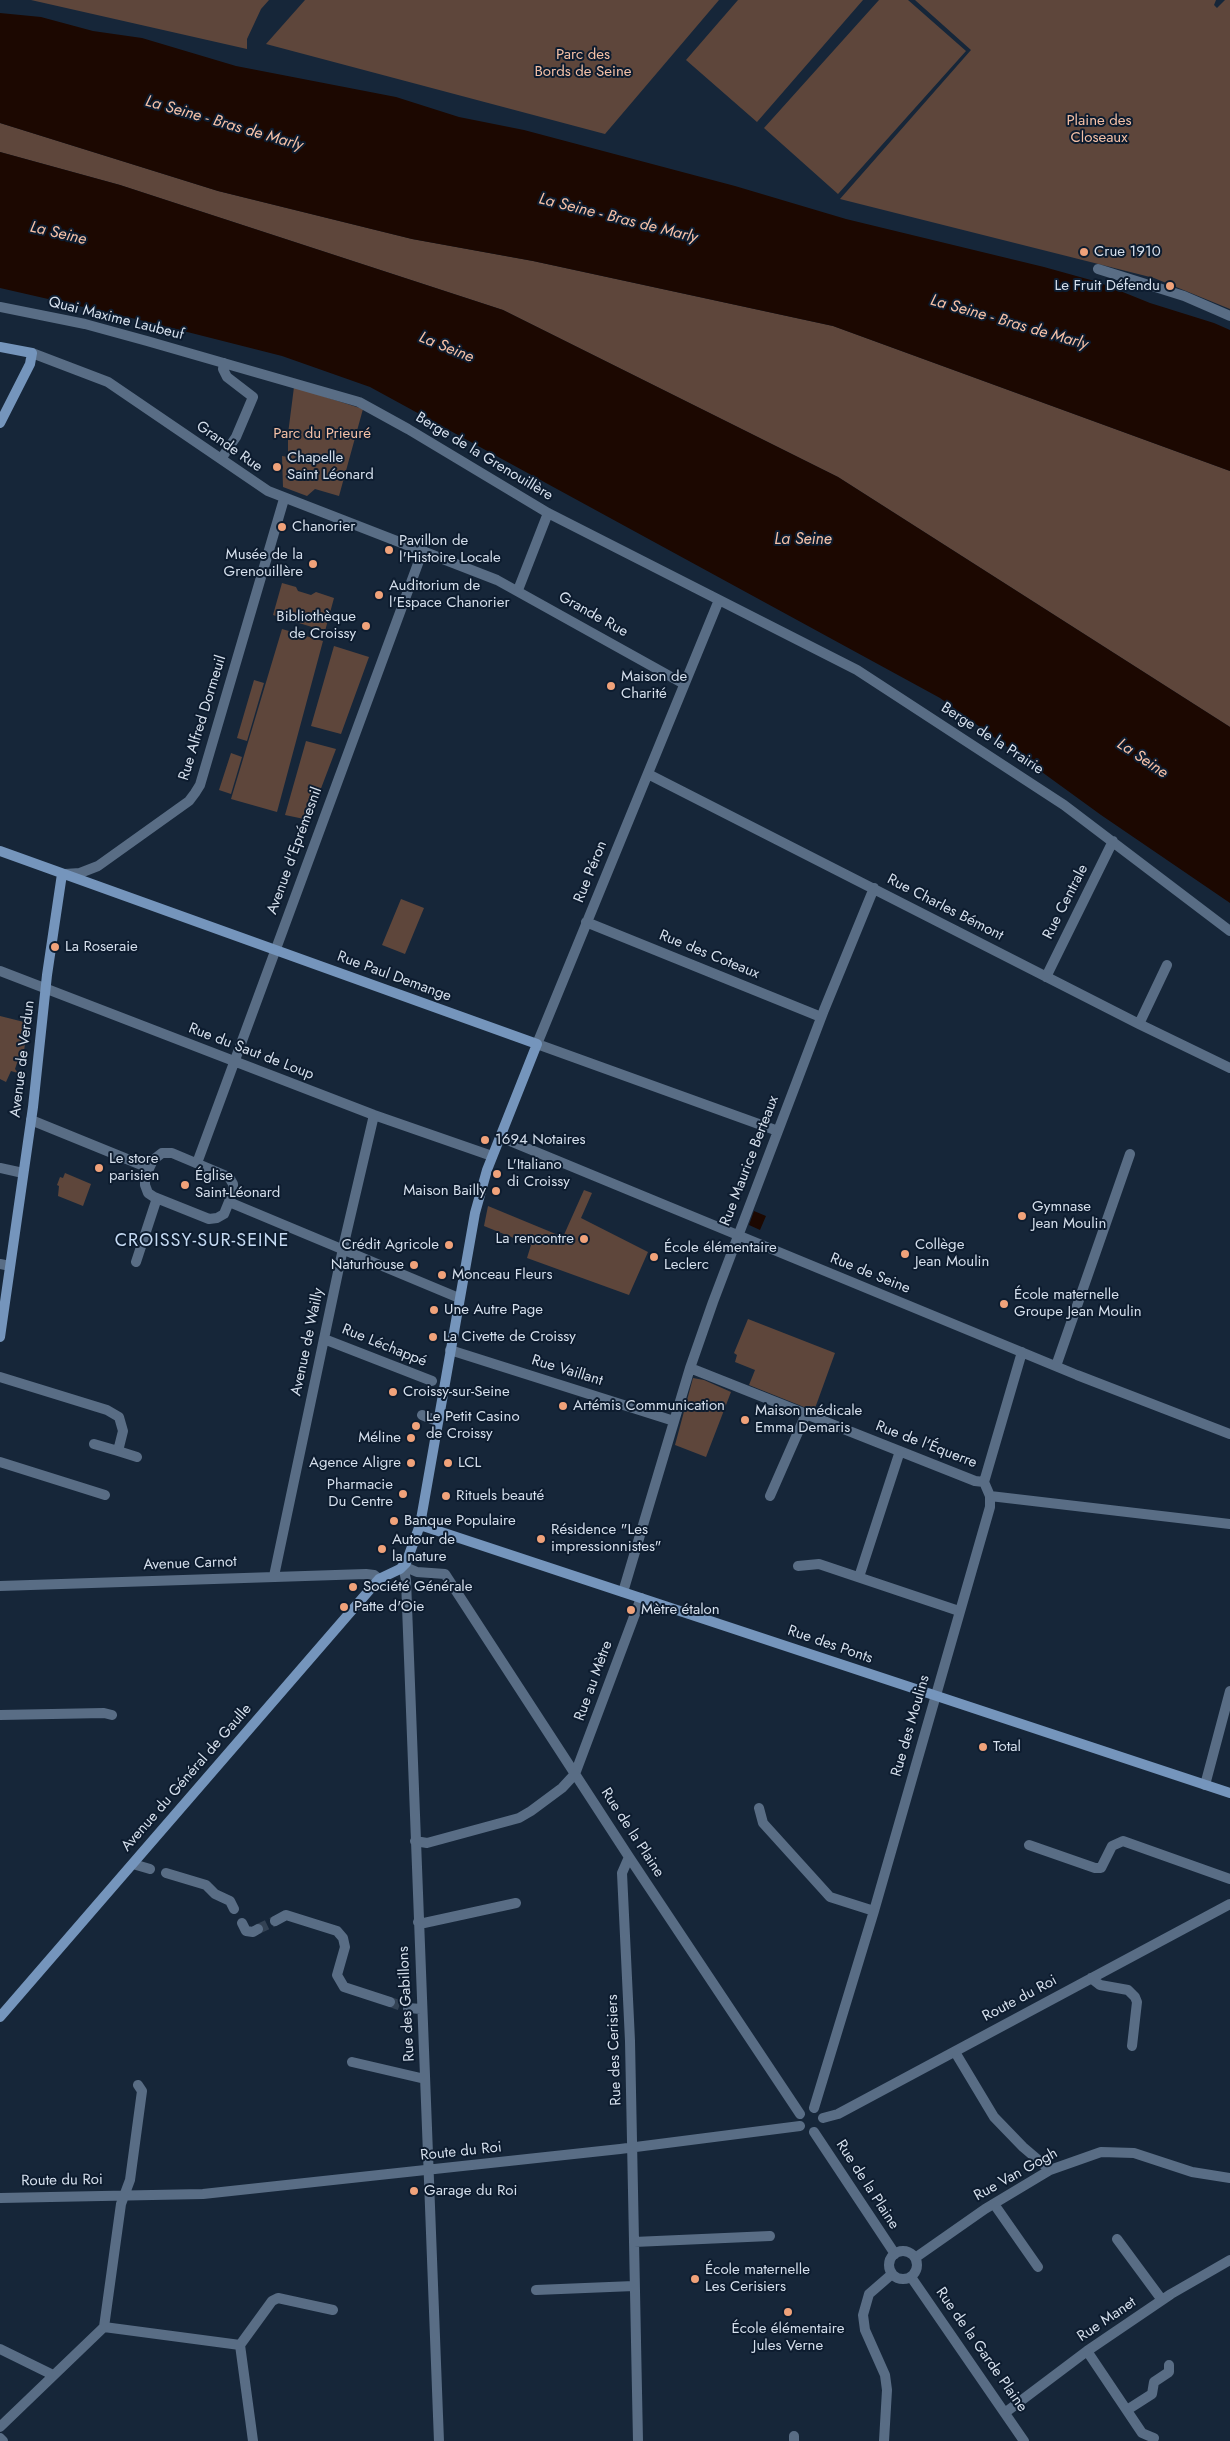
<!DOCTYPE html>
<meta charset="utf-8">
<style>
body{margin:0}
canvas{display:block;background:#162639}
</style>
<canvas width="1230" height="2441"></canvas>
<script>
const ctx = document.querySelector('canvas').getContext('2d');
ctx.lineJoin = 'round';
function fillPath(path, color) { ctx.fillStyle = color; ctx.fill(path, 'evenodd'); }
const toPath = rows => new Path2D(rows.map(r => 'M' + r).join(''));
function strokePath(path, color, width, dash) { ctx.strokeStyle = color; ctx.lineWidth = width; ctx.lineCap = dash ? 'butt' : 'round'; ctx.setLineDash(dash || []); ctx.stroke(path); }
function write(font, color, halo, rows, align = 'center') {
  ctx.font = font + ' Jost,sans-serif'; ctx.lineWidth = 4; ctx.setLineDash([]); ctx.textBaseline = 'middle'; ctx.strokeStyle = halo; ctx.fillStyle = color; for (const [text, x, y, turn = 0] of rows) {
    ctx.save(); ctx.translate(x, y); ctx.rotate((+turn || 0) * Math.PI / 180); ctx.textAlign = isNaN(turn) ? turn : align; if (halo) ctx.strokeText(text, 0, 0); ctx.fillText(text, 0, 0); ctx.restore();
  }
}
const green = toPath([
 [31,0,269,0,261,9,247,39,247,49],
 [305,0,719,0,605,134,266,44],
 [738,0,863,0,757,122,686,60],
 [879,0,908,0,966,51,838,194,764,128],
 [915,0,1216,0,1214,5,1217,8,1225,0,1230,0,1230,309,1154,278,840,199,971,50],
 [0,123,218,191,412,239,533,261,833,326,1230,471,1230,727,838,477,503,310,120,185,0,152],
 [294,387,363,409,339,496,315,489,307,496,283,487,282,456,288,457,288,434],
 [282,583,296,587,298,591,311,595,316,592,334,598,325,631,273,615],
 [282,629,323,641,277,812,231,799],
 [334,646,369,657,341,734,311,726],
 [254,680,264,683,247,741,237,738],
 [306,741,336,749,309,820,285,815],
 [231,753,242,757,231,794,219,790],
 [401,899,424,908,405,954,382,945],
 [0,1016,28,1023,23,1058,17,1063,15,1069,18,1073,11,1071,6,1082,0,1079],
 [65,1173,91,1184,83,1206,58,1196,59,1186,57,1185,60,1177,63,1178],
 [584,1190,592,1193,581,1218,648,1252,629,1295,527,1258,531,1245,484,1226,488,1206,563,1237],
 [748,1319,835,1353,814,1411,749,1385,755,1370,735,1362,737,1355,734,1353],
 [693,1378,704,1380,731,1392,706,1457,675,1445]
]);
const water = toPath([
 [0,13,41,17,93,31,142,38,236,66,396,97,459,117,524,130,735,186,846,219,1044,267,1098,282,1150,303,1214,323,1230,330,1230,471,833,326,533,261,412,239,218,191,0,123],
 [0,152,120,185,503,310,838,477,1230,727,1230,903,1101,815,940,698,370,387,282,356,140,320,0,288],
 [754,1211,766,1216,760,1230,749,1225]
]);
const streetTunnel = toPath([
 [258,1929,275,1921],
 [390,2002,408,2008]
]);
const street = toPath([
 [1098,269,1184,296,1230,316],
 [0,307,85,324,147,341,359,402,408,429,548,513,857,670,1064,805,1230,931],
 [32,353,108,382,268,491,497,580,684,684],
 [221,459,236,437,253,397,227,377,223,369,224,363],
 [518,590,548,513],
 [719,600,537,1044,778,1131],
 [648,774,1139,1024,1230,1068],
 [65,874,80,873,98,866,189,801,195,793,200,785,284,499],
 [586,922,821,1017],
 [0,971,374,1115,492,1156],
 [1046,977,1113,841],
 [1139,1024,1167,965],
 [31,1120,149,1168],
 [500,1137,1077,1375,1230,1434],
 [162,1153,172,1153,229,1177,233,1184,233,1192,224,1214,217,1218,209,1219,154,1197,148,1193,145,1185,145,1177,153,1160,162,1153],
 [197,1163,423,550],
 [0,1168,23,1173],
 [229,1202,459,1298],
 [136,1262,157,1198],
 [0,1264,10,1266],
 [324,1339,432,1381],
 [450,1350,674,1421],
 [1056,1366,1130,1154],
 [690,1368,975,1481,984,1482],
 [0,1377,107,1410,119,1417,123,1431,118,1451,137,1457],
 [422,1415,437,1421],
 [94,1444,118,1451],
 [0,1462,105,1495],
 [770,1496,806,1414],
 [990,1496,1230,1524],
 [403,1566,406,1580,439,2441],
 [403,1566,417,1572,445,1574,629,1857,800,2114],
 [798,1566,819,1564,959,1611],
 [274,1576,345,1239,374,1115],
 [859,1577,900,1451],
 [0,1586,366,1574,374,1575,379,1579],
 [623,1592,690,1368,713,1302,824,1010,874,888],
 [0,1715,104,1713,112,1715],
 [1205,1785,1230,1691],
 [759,1808,763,1823,830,1897,874,1911],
 [415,1841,427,1843,519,1818,531,1811,562,1788,575,1774,641,1598],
 [1029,1845,1095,1868,1101,1868,1112,1846,1123,1841,1230,1879],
 [629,1857,622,1873,630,2041,638,2441],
 [133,1864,150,1869],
 [166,1873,206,1885,215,1894,230,1901,234,1909],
 [275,1921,286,1915,337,1931,343,1938,345,1947,337,1975,344,1987,390,2002],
 [418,1922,424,1923,516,1903],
 [242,1923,246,1931,253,1932,258,1929],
 [1091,1978,1100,1985,1128,1990,1135,1997,1137,2002,1132,2046],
 [408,2008,421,2009],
 [955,2052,994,2117,1023,2147,1050,2170],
 [352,2062,425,2079],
 [138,2085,142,2091,130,2180,121,2204,104,2327,240,2345,253,2441],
 [814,2108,874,1911,990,1507,990,1496,984,1482,1022,1352],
 [823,2118,838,2114,1230,1904],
 [814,2132,895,2254],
 [0,2198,203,2194,620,2149,800,2126],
 [994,2204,1038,2267],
 [1117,2239,1162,2300],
 [634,2242,770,2236],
 '889 2265a14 14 0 1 1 28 0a14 14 0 1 1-28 0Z',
 [915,2258,985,2209,1050,2170,1101,2152,1134,2153,1192,2172,1230,2178],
 [911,2277,1024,2441],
 [536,2290,634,2286],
 [240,2345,272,2301,278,2298,333,2310],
 [0,2349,53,2375],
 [1087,2351,1142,2433,1154,2438],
 [1127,2410,1152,2394,1154,2382,1169,2372,1169,2365],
 [1006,2412,1087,2351,1171,2294,1230,2260],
 [0,2427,104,2327],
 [0,2438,3,2441],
 [794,2441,794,2436],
 [884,2441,887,2390,885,2375,865,2330,863,2315,869,2294,892,2274]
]);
const secondary = toPath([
 [0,347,32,353,30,364,0,423],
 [0,851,537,1044,487,1170,475,1213,420,1525,406,1563,400,1569,379,1579,0,2017],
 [0,1337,33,1107,47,975,62,874],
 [420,1525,1230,1793]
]);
const markers = [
 [1084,252,5,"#f0a27a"],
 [1170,286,5,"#f0a27a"],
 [277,467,5,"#f0a27a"],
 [282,527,5,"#f0a27a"],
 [389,550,5,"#f0a27a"],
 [313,564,5,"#f0a27a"],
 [379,595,5,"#f0a27a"],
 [366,626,5,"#f0a27a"],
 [611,686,5,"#f0a27a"],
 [55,947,5,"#f0a27a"],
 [485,1140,5,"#f0a27a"],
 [99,1168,5,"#f0a27a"],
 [497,1174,5,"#f0a27a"],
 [185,1185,5,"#f0a27a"],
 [496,1191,5,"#f0a27a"],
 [1022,1216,5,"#f0a27a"],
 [584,1239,5,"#f0a27a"],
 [449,1245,5,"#f0a27a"],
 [905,1254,5,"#f0a27a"],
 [654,1257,5,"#f0a27a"],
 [414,1265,5,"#f0a27a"],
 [442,1275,5,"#f0a27a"],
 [1004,1304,5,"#f0a27a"],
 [434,1310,5,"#f0a27a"],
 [433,1337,5,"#f0a27a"],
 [393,1392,5,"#f0a27a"],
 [563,1406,5,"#f0a27a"],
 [745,1420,5,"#f0a27a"],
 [416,1426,5,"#f0a27a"],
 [411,1438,5,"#f0a27a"],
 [411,1463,5,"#f0a27a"],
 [448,1463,5,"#f0a27a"],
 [403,1494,5,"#f0a27a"],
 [446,1496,5,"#f0a27a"],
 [394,1521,5,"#f0a27a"],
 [541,1539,5,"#f0a27a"],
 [382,1549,5,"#f0a27a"],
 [353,1587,5,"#f0a27a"],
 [344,1607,5,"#f0a27a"],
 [631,1610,5,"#f0a27a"],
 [983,1747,5,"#f0a27a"],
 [414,2191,5,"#f0a27a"],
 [695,2279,5,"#f0a27a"],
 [788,2312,5,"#f0a27a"]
];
const parkNames = [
 ["Parc des",583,55],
 ["Bords de Seine",583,72],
 ["Plaine des",1099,121],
 ["Closeaux",1099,138],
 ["Parc du Prieuré",322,434]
];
const poiNames = [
 ["Crue 1910",1094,252],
 ["Le Fruit Défendu",1160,286,"right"],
 ["Chapelle",287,458],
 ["Saint Léonard",287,475],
 ["Chanorier",292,527],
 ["Pavillon de",399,541],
 ["l'Histoire Locale",399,558],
 ["Musée de la",303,555,"right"],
 ["Grenouillère",303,572,"right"],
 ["Auditorium de",389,586],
 ["l'Espace Chanorier",389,603],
 ["Bibliothèque",356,617,"right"],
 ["de Croissy",356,634,"right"],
 ["Maison de",621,677],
 ["Charité",621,694],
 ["La Roseraie",65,947],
 ["1694 Notaires",495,1140],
 ["Le store",109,1159],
 ["parisien",109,1176],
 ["L'Italiano",507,1165],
 ["di Croissy",507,1182],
 ["Église",195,1176],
 ["Saint-Léonard",195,1193],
 ["Maison Bailly",486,1191,"right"],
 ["Gymnase",1032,1207],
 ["Jean Moulin",1032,1224],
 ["La rencontre",574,1239,"right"],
 ["Crédit Agricole",439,1245,"right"],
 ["Collège",915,1245],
 ["Jean Moulin",915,1262],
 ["École élémentaire",664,1248],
 ["Leclerc",664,1265],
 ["Naturhouse",404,1265,"right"],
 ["Monceau Fleurs",452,1275],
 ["École maternelle",1014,1295],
 ["Groupe Jean Moulin",1014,1312],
 ["Une Autre Page",444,1310],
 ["La Civette de Croissy",443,1337],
 ["Croissy-sur-Seine",403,1392],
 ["Artémis Communication",573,1406],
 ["Maison médicale",755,1411],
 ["Emma Demaris",755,1428],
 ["Le Petit Casino",426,1417],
 ["de Croissy",426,1434],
 ["Méline",401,1438,"right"],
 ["Agence Aligre",401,1463,"right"],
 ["LCL",458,1463],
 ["Pharmacie",393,1485,"right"],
 ["Du Centre",393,1502,"right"],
 ["Rituels beauté",456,1496],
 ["Banque Populaire",404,1521],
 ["Résidence \"Les",551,1530],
 ["impressionnistes\"",551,1547],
 ["Autour de",392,1540],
 ["la nature",392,1557],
 ["Société Générale",363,1587],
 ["Patte d'Oie",354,1607],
 ["Mètre étalon",641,1610],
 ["Total",993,1747],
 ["Garage du Roi",424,2191],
 ["École maternelle",705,2270],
 ["Les Cerisiers",705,2287],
 ["École élémentaire",788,2329,"center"],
 ["Jules Verne",788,2346,"center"]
];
const streetNames = [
 ["Quai Maxime Laubeuf",116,319,14],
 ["Grande Rue",229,447,35],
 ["Berge de la Grenouillère",484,457,31],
 ["Grande Rue",593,615,29],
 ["Rue Alfred Dormeuil",203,718,-73],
 ["Berge de la Prairie",992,739,33],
 ["Avenue d'Eprémesnil",295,851,-70],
 ["Rue Péron",591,872,-68],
 ["Rue Centrale",1066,902,-63],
 ["Rue Charles Bémont",945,908,27],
 ["Rue des Coteaux",709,955,22],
 ["Rue Paul Demange",394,977,20],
 ["Rue du Saut de Loup",251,1052,21],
 ["Avenue de Verdun",23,1059,-83],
 ["Rue Maurice Berteaux",750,1161,-69],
 ["Rue de Seine",870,1274,22],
 ["Avenue de Wailly",308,1342,-78],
 ["Rue Léchappé",384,1346,22],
 ["Rue Vaillant",567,1371,17],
 ["Rue de l'Équerre",926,1445,21],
 ["Avenue Carnot",190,1564,-2],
 ["Rue des Ponts",830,1645,19],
 ["Rue au Mètre",594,1681,-70],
 ["Rue des Moulins",911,1726,-74],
 ["Avenue du Général de Gaulle",187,1778,-49],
 ["Rue de la Plaine",632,1833,57],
 ["Route du Roi",1020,1999,-28],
 ["Rue des Gabillons",407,2004,-93],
 ["Rue des Cerisiers",615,2050,-92],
 ["Route du Roi",461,2152,-6],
 ["Rue Van Gogh",1016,2175,-29],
 ["Route du Roi",62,2181,-1],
 ["Rue de la Plaine",867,2185,57],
 ["Rue Manet",1107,2320,-34],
 ["Rue de la Garde Plaine",981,2350,55]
];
const waterNames = [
 ["La Seine - Bras de Marly",224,124,16],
 ["La Seine - Bras de Marly",618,219,14],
 ["La Seine",58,234,13],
 ["La Seine - Bras de Marly",1009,323,16],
 ["La Seine",446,348,22],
 ["La Seine",803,540],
 ["La Seine",1142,759,34]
];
const quarterNames = [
 ["CROISSY-SUR-SEINE",202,1242]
];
fillPath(green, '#5e463b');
fillPath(water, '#1c0801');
strokePath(streetTunnel, '#334254', 10, [10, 5]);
strokePath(street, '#596d85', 10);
strokePath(secondary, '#7595bc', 10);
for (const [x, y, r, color] of markers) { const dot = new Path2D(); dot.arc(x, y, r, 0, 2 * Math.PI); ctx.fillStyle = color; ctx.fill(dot); strokePath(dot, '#0d1c2f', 2); }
write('15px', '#f4c0a6', '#0d1c2f', parkNames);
write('15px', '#d5dfec', '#0d1c2f', poiNames, 'left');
write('15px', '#d5dfec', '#0d1c2f', streetNames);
write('italic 16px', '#f7c2a8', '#0d1c2f', waterNames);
ctx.letterSpacing = '1px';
write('18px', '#c6dbf4', '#0d1c2f', quarterNames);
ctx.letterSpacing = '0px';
</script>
